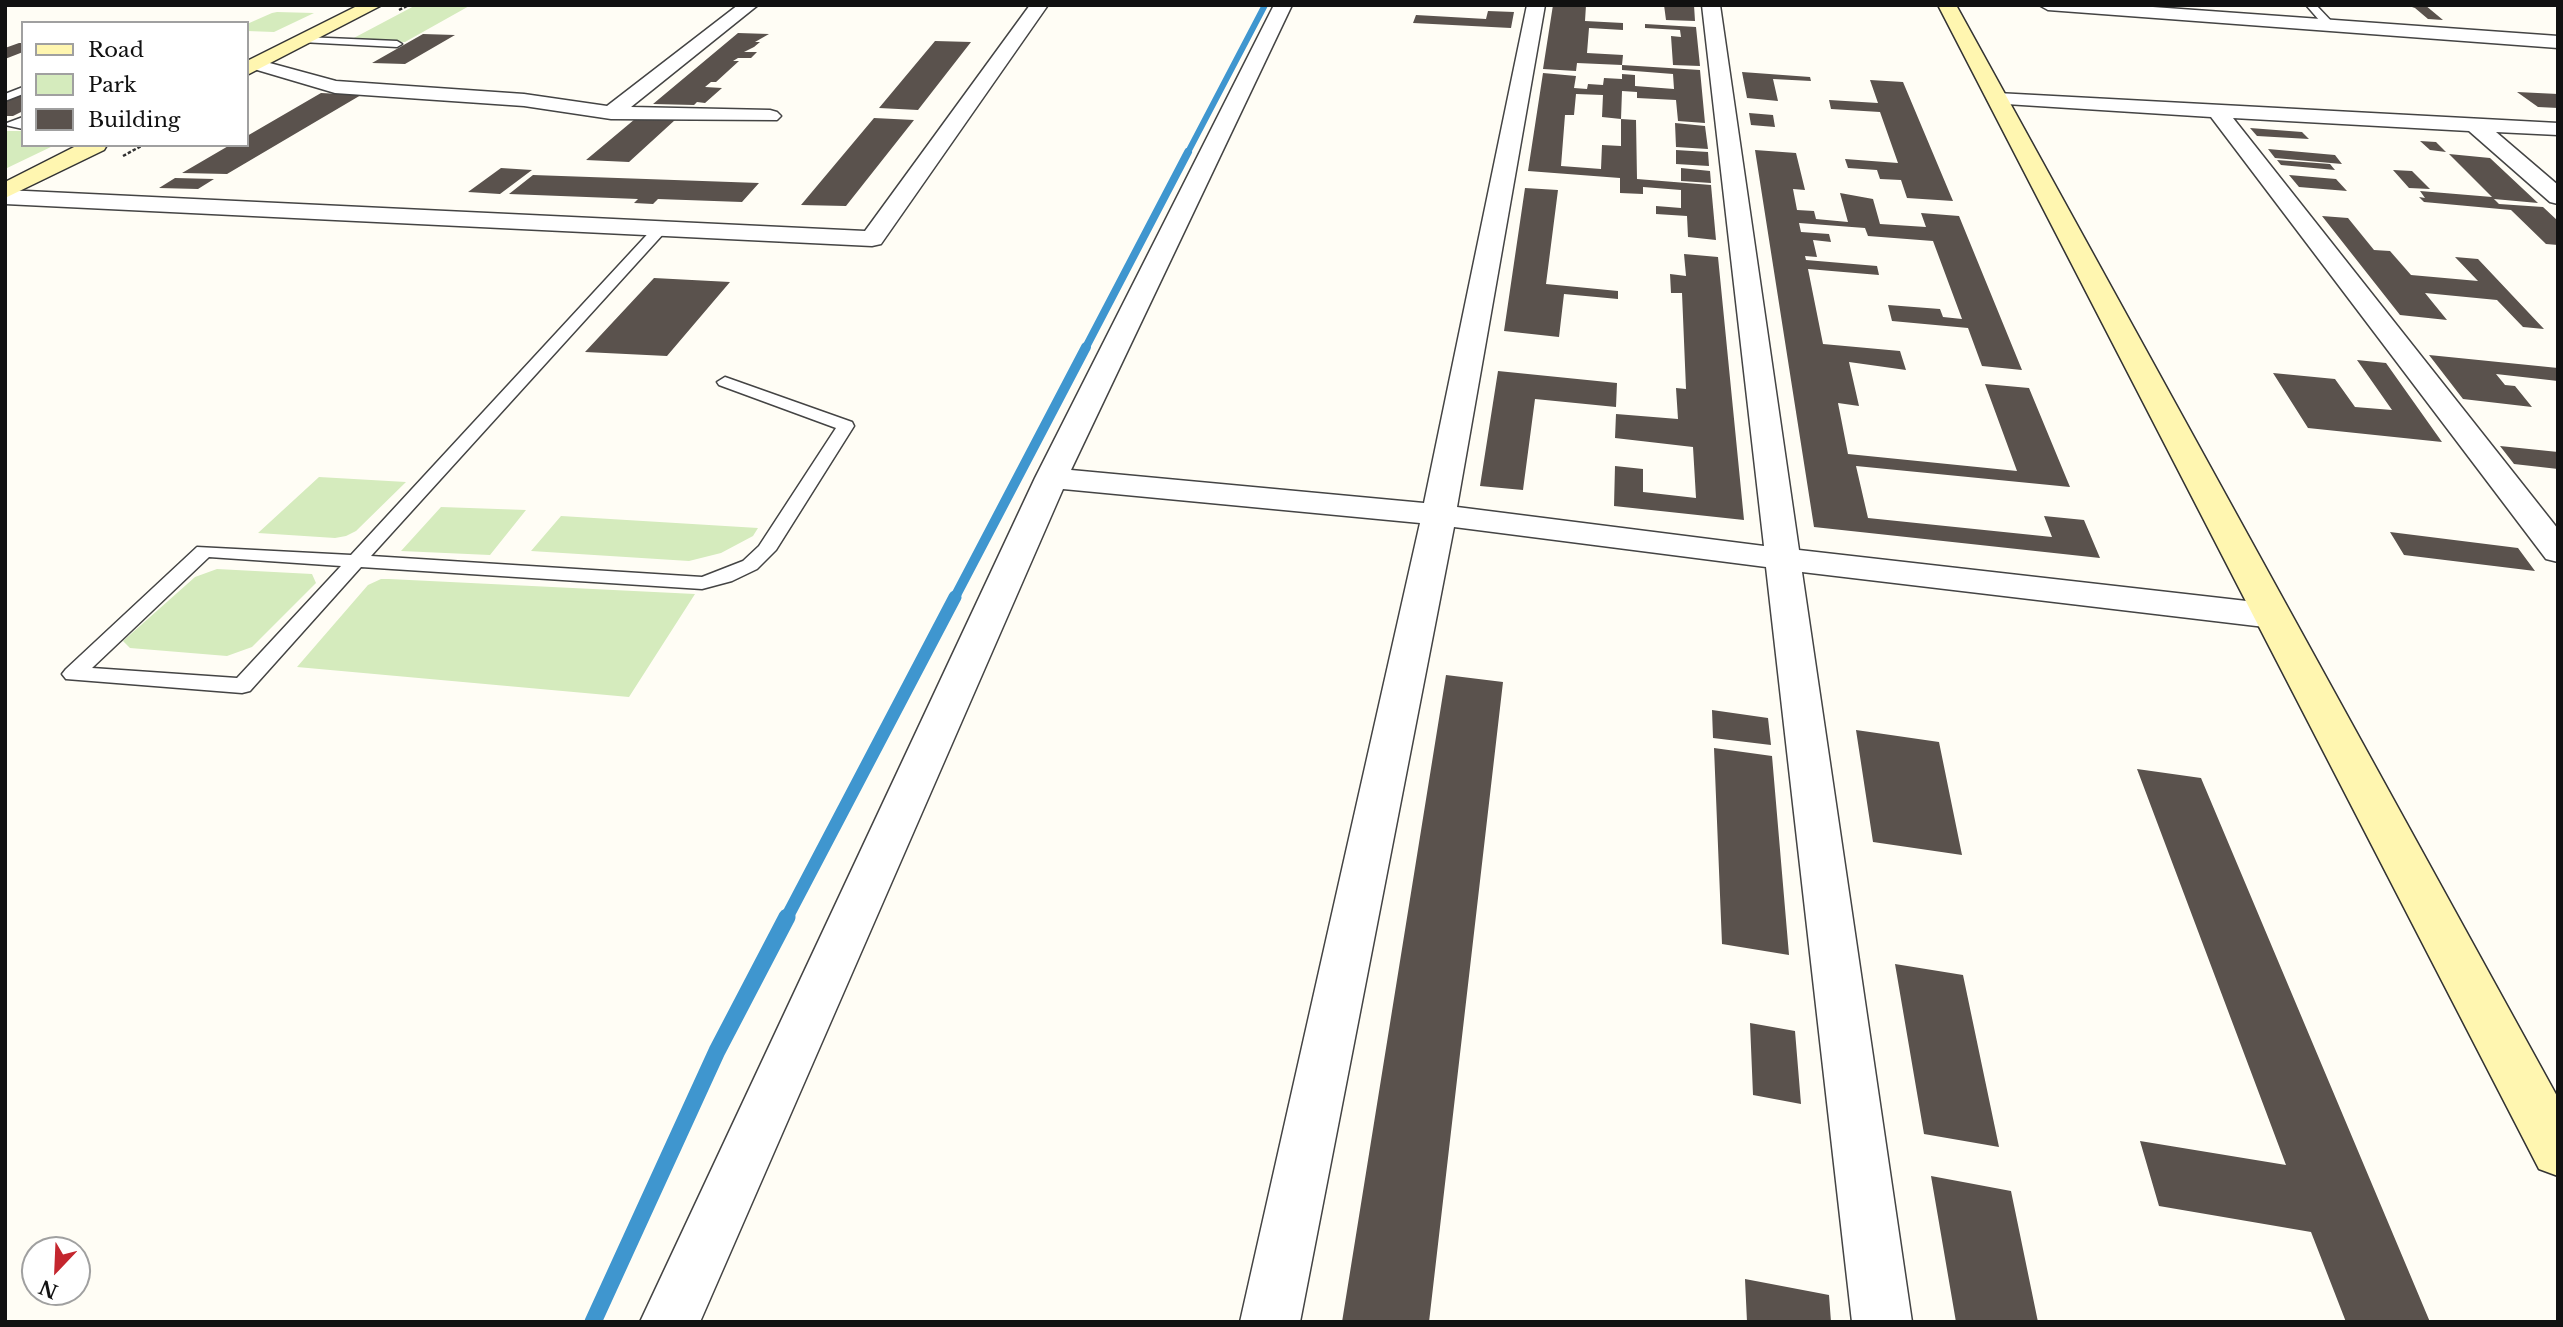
<!DOCTYPE html>
<style>
body{margin:0}
#map{position:relative;width:2563px;height:1327px;overflow:hidden;background:#fffdf5;font-family:"Libre Baskerville",serif}
canvas{display:block}
.frame{position:absolute;inset:0;border:7px solid #111;pointer-events:none}
.legend{position:absolute;left:21px;top:21px;width:228px;height:126px;box-sizing:border-box;background:#fff;border:2px solid #a0a0a0;margin:0;padding:9px 12px;list-style:none;font-size:21px;color:#111}
.legend li{display:flex;align-items:center;gap:14px;height:35px}
.legend b{width:35px;border:2px solid #a0a0a0}
.north{position:absolute;left:21px;top:1236px;width:70px;height:70px;box-sizing:border-box;background:#fff;border:2px solid #a0a0a0;border-radius:50%;rotate:203deg;font-size:19px;font-weight:700;line-height:28px;text-align:center;color:#111}
.north::after{content:'';display:block;margin:auto;width:24px;height:32px;background:#c4262e;clip-path:polygon(50% 0,100% 100%,50% 72%,0 100%)}
</style>
<div id="map">
<canvas width="2563" height="1327"></canvas>
<div class="frame"></div>
<ul class="legend">
<li><b style="height:9px;background:#fff6b0"></b>Road</li>
<li><b style="height:19px;background:#d5ebbd"></b>Park</li>
<li><b style="height:19px;background:#5a524d"></b>Building</li>
</ul>
<div class="north">N</div>
</div>
<script>
const ctx = document.querySelector('canvas').getContext('2d');
ctx.lineJoin = 'round';
function fillPath(path, color) { ctx.fillStyle = color; ctx.fill(path, 'evenodd'); }
const toPath = rows => new Path2D(rows.map(r => 'M' + r).join(''));
function strokePath(path, color, width, dash) { ctx.strokeStyle = color; ctx.lineWidth = width; ctx.lineCap = dash ? 'butt' : 'round'; ctx.setLineDash(dash || []); ctx.stroke(path); }
const green = toPath([
 [416,5,471,5,405,42,350,40],
 [272,13,277,12,314,13,274,32,247,31,247,24],
 [6,131,23,131,23,145,55,145,5,169],
 [319,477,406,482,356,531,346,536,335,538,258,533],
 [441,507,526,510,490,555,401,551],
 [561,516,758,528,753,536,721,553,689,561,531,551],
 [217,569,312,574,316,583,252,647,227,656,130,648,123,641,195,577],
 [381,579,389,579,695,594,629,697,297,667,368,585]
]);
const streamFar4 = toPath([
 [1187,154,1265,5]
]);
const streamFar3 = toPath([
 [1085,349,1188,152]
]);
const streamFar2 = toPath([
 [954,599,1086,347]
]);
const streamFar1 = toPath([
 [786,919,955,597]
]);
const stream = toPath([
 [593,1322,717,1051,787,917]
]);
const building = toPath([
 [1553,5,1586,5,1585,21,1623,23,1623,30,1589,28,1587,53,1623,55,1622,65,1577,63,1576,71,1543,69],
 [1664,5,1694,5,1695,21,1666,20],
 [2406,5,2425,5,2443,20,2428,19,2415,8],
 [1488,11,1514,12,1511,28,1413,23,1416,15,1486,19],
 [1645,24,1696,27,1700,66,1673,65,1671,36,1681,37,1680,30,1645,28],
 [738,33,769,34,755,42,760,42,754,47,744,52,757,52,751,58,738,58,733,61,739,61,716,82,711,82,705,87,722,88,705,103,697,102,694,105,653,104],
 [423,34,455,35,405,64,372,63],
 [935,41,971,42,918,110,879,108],
 [19,43,23,43,23,52,5,59,5,48],
 [1622,65,1700,70,1705,123,1678,121,1676,100,1637,98,1637,92,1622,91,1621,119,1602,117,1603,95,1576,94,1574,115,1565,115,1561,166,1601,169,1602,145,1621,146,1621,119,1636,120,1637,179,1711,185,1716,240,1688,237,1687,216,1656,214,1656,206,1681,208,1681,190,1643,187,1643,194,1620,193,1620,178,1528,171,1543,73,1576,76,1574,88,1587,89,1588,84,1603,85,1604,78,1622,79,1622,74,1635,75,1635,86,1674,89,1673,74,1622,70],
 [1742,72,1810,77,1811,81,1773,79,1778,101,1747,98],
 [1870,80,1903,82,1953,201,1907,198,1901,180,1880,179,1877,170,1848,168,1845,159,1898,163,1880,112,1831,109,1829,100,1878,103],
 [2517,92,2558,94,2558,108,2538,107],
 [23,93,23,111,13,116,5,116,5,101],
 [321,93,361,95,227,174,182,173,230,145,247,145,247,136],
 [1749,113,1773,115,1775,127,1751,125],
 [874,118,914,120,846,206,801,205],
 [635,119,675,120,629,162,586,160],
 [1675,123,1705,126,1708,149,1676,147],
 [2250,128,2302,132,2309,139,2257,136],
 [2420,141,2436,142,2446,152,2430,150],
 [2268,149,2335,155,2342,164,2275,158],
 [1676,150,1708,152,1709,166,1676,164],
 [1755,150,1796,153,1805,190,1793,189,1797,210,1814,211,1816,219,1848,222,1840,193,1873,199,1880,224,1926,227,1921,213,1959,216,2022,370,1982,366,1968,328,1892,321,1888,305,1940,309,1943,317,1962,319,1933,241,1868,236,1865,228,1799,223,1801,232,1829,234,1831,242,1813,240,1817,257,1805,256,1806,260,1877,266,1879,275,1808,269,1823,344,1900,351,1906,370,1849,362,1859,406,1838,403,1848,454,2017,471,1985,384,2029,388,2070,487,1856,466,1868,518,2052,537,2044,516,2084,520,2100,558,1814,527],
 [2449,154,2490,158,2538,203,2494,199],
 [2277,160,2330,164,2335,170,2281,165],
 [501,168,532,170,500,194,468,192],
 [1681,168,1710,171,1711,183,1681,181],
 [2393,170,2412,171,2430,189,2409,188],
 [533,175,759,183,742,202,658,199,653,204,634,203,638,199,509,194],
 [2289,175,2336,179,2347,191,2299,187],
 [175,178,214,179,198,189,159,188],
 [1525,188,1558,190,1546,284,1618,291,1618,299,1564,294,1559,337,1504,331],
 [2420,191,2492,197,2499,204,2543,207,2558,221,2558,245,2546,244,2511,210,2424,202,2419,197,2425,198],
 [2322,216,2348,218,2374,250,2390,251,2411,275,2478,281,2455,257,2478,259,2544,329,2523,327,2497,300,2425,293,2447,320,2400,315],
 [1684,254,1718,257,1744,520,1614,506,1615,466,1643,469,1643,492,1696,498,1693,447,1615,438,1616,414,1678,419,1676,388,1686,389,1682,293,1671,293,1670,274,1686,276],
 [654,278,730,282,667,356,585,352],
 [2429,355,2558,368,2558,381,2496,374,2505,385,2515,386,2532,407,2463,399],
 [2357,360,2386,363,2442,442,2308,428,2273,373,2335,379,2355,407,2392,410],
 [1498,371,1617,383,1616,407,1535,399,1523,490,1480,486],
 [2500,446,2558,452,2558,469,2514,464],
 [2390,532,2518,548,2535,571,2404,555],
 [1446,675,1503,682,1429,1322,1342,1322],
 [1712,710,1768,718,1771,745,1713,738],
 [1856,730,1939,742,1962,855,1873,842],
 [1714,748,1772,756,1789,955,1722,944],
 [2137,769,2201,778,2430,1322,2346,1322,2311,1232,2159,1206,2140,1141,2286,1165],
 [1895,964,1963,975,1999,1147,1924,1134],
 [1750,1023,1795,1031,1801,1104,1753,1095],
 [1931,1176,2011,1191,2038,1322,1956,1322],
 [1745,1279,1829,1295,1831,1322,1747,1322]
]);
const path = toPath([
 [399,10,409,5],
 [123,156,143,145]
]);
const lane = toPath([
 [2306,5,2316,5,2334,24,2334,28,2326,28,2306,5],
 [305,37,397,41,402,44,397,47,301,42,301,38,305,37],
 [23,87,23,94,5,101,5,94,23,87],
 [23,117,23,129,5,125,7,123,23,117],
 [660,225,667,229,665,232,371,556,702,577,743,561,759,546,836,428,719,385,717,382,725,377,852,422,854,426,776,550,757,569,732,581,702,589,361,567,250,691,242,693,66,679,62,674,66,669,197,547,351,555,655,226,660,225],
 [209,557,341,566,237,678,92,668,209,557]
]);
const street = toPath([
 [738,5,758,5,631,107,770,110,777,112,781,116,777,120,611,119,524,106,335,93,247,67,248,61,255,59,336,81,524,94,607,106,738,5],
 [1030,5,1048,5,881,244,872,246,5,204,5,190,865,231,1030,5],
 [1274,5,1292,5,1071,470,1424,503,1527,5,1545,5,1457,507,1764,546,1702,5,1720,5,1799,550,2273,604,2286,608,2291,616,2286,624,2273,628,1802,572,1912,1322,1852,1322,1766,567,1454,527,1300,1322,1240,1322,1420,523,1063,489,700,1322,640,1322,1035,478,1274,5],
 [2039,5,2125,5,2558,36,2558,48,2048,10,2039,5],
 [1997,93,2558,123,2558,135,2496,132,2558,185,2558,204,2550,202,2469,131,2233,118,2558,529,2558,562,2546,559,2211,117,1990,103,1987,99,1990,95,1997,93]
]);
const secondary = toPath([
 [359,5,382,5,247,75,247,61,359,5],
 [1938,5,1956,5,2558,1098,2558,1176,2539,1169,1938,5],
 [78,145,107,145,104,150,5,198,5,182,78,145]
]);
fillPath(green, '#d5ebbd');
strokePath(streamFar4, '#3f96cf', 6);
strokePath(streamFar3, '#3f96cf', 8);
strokePath(streamFar2, '#3f96cf', 10);
strokePath(streamFar1, '#3f96cf', 13);
strokePath(stream, '#3f96cf', 17);
fillPath(building, '#5a524d');
strokePath(lane, '#444', 3);
strokePath(street, '#444', 3);
strokePath(secondary, '#333', 3);
strokePath(path, '#333', 2.5, [3.5, 2]);
fillPath(lane, '#fff');
fillPath(street, '#fff');
fillPath(secondary, '#fff6b0');
</script>
